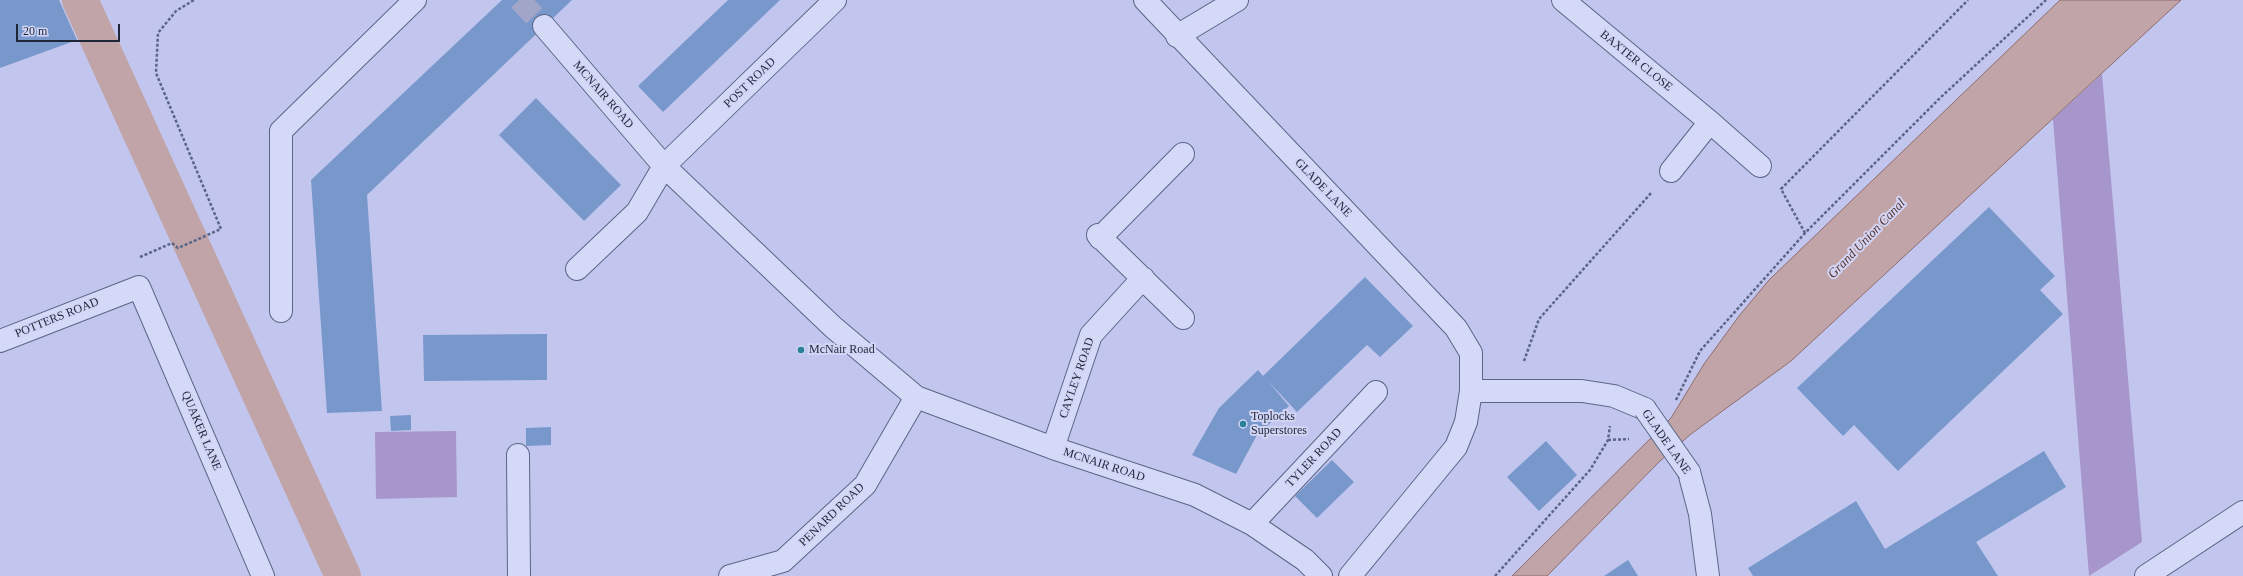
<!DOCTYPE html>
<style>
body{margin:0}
#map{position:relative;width:2243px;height:576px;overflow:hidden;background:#c2c6ee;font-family:"Times New Roman",serif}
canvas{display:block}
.scale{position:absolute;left:16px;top:24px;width:104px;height:18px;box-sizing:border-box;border:2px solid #1e2637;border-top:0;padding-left:5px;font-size:12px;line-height:14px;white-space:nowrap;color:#1e2637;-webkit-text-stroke:3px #d2d5f5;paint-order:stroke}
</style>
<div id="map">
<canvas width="2243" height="576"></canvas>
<div class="scale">20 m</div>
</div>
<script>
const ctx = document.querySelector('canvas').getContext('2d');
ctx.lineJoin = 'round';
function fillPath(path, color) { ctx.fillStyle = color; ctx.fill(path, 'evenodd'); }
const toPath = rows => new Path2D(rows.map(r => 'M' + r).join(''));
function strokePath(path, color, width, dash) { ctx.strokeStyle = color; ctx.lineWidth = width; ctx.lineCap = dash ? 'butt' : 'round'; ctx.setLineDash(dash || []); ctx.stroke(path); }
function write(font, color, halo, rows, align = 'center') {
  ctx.font = font + ' "Times New Roman",serif'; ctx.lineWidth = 4; ctx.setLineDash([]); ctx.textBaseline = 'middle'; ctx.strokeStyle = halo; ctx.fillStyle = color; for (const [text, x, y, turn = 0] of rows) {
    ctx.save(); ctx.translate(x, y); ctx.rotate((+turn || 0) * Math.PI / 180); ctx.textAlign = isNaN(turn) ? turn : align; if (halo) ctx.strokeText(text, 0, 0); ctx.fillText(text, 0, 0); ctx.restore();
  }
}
const green = toPath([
 [2102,74,2142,542,2089,576,2053,119],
 [456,431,457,497,376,499,375,432]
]);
const water = toPath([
 [2060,0,2181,0,1791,361,1691,434,1660,461,1547,576,1512,576,1671,418,1704,364,1739,316,1769,280,2060,0]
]);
const canal = toPath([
 [80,0,343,576]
]);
const building = toPath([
 [0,0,59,0,77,40,0,68],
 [502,0,572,0,367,195,382,411,327,413,311,180],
 [728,0,780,0,663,112,638,86],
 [536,98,621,185,584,221,499,135],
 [1989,207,2055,276,2040,290,2063,314,1898,471,1854,425,1843,436,1797,388],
 [1365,277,1413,326,1380,357,1367,345,1297,412,1267,380,1289,406,1257,435,1236,474,1192,455,1219,408,1258,370,1263,376],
 [547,334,547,380,424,381,423,335],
 [411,415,411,430,391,431,390,416],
 [551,427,551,445,526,446,526,428],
 [1546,441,1577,475,1539,511,1507,477],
 [2044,451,2066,487,1976,542,1998,576,1753,576,1748,568,1856,501,1885,549],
 [1332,460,1354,482,1317,518,1295,496],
 [1628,560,1638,576,1604,576]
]);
const minorTunnel = toPath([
 [519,0,544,26]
]);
const path = toPath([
 [1805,233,1781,189,1968,0],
 [140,257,172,243,178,248,221,229,156,73,158,33,176,11,194,0],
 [1524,361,1539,319,1652,192],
 [1676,400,1700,351,1805,233,1940,98,2046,0],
 [1608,440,1629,439],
 [1495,576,1590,470,1608,440,1610,426]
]);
const minor = toPath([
 [1145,0,1456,328,1471,353,1471,391,1466,422,1456,447,1350,576],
 [1563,0,1710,122,1760,166],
 [544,26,664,166,833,327,916,397,1053,448,1195,495,1252,524,1305,560,1321,576],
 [1177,36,1237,0],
 [1671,171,1710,122],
 [1098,235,1183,318],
 [1100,238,1183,154],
 [577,269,637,212,664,166,835,0],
 [281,311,281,131,415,0],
 [0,341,139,287,263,576],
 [1471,391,1582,391,1614,396,1645,409],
 [1053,448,1091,335,1143,278],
 [518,455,519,576],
 [1689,472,1700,514,1708,576],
 [1252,524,1376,392],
 [730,576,783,561,865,485,916,397],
 [2146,576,2243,512]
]);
const minorBridge = toPath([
 [1645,409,1689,472]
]);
const markers = [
 [801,350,4,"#2a8196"],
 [1243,424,4,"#2a8196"]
];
const streetNames = [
 ["BAXTER CLOSE",1636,61,39],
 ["POST ROAD",750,83,-44],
 ["MCNAIR ROAD",603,95,49],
 ["GLADE LANE",1323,188,46],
 ["POTTERS ROAD",57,318,-22],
 ["CAYLEY ROAD",1077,378,-71],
 ["QUAKER LANE",201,431,67],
 ["GLADE LANE",1666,442,55],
 ["TYLER ROAD",1314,458,-47],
 ["MCNAIR ROAD",1104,465,18],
 ["PENARD ROAD",832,515,-44]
];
const poiNames = [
 ["McNair Road",809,350],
 ["Toplocks",1251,417],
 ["Superstores",1251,431]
];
const waterNames = [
 ["Grand Union Canal",1867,239,-46]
];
fillPath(green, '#a796cc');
fillPath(water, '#c0a4a7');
strokePath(water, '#8e6c6d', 1);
strokePath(canal, '#c0a4a7', 36);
fillPath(building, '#7898cc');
strokePath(minorTunnel, '#a1a6c9', 22, [22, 11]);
strokePath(minor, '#596687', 24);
strokePath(path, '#596687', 2.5, [3, 2]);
strokePath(minor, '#d5d9f8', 22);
strokePath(minorBridge, '#596687', 24, []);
strokePath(minorBridge, '#d5d9f8', 22);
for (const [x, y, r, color] of markers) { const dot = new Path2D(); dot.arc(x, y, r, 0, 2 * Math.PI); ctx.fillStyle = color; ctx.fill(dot); strokePath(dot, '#d2d5f5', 1.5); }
write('12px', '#1e2637', '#d2d5f5', streetNames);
write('12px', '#1e2637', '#d2d5f5', poiNames, 'left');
write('italic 13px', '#57332d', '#d2d5f5', waterNames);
</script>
